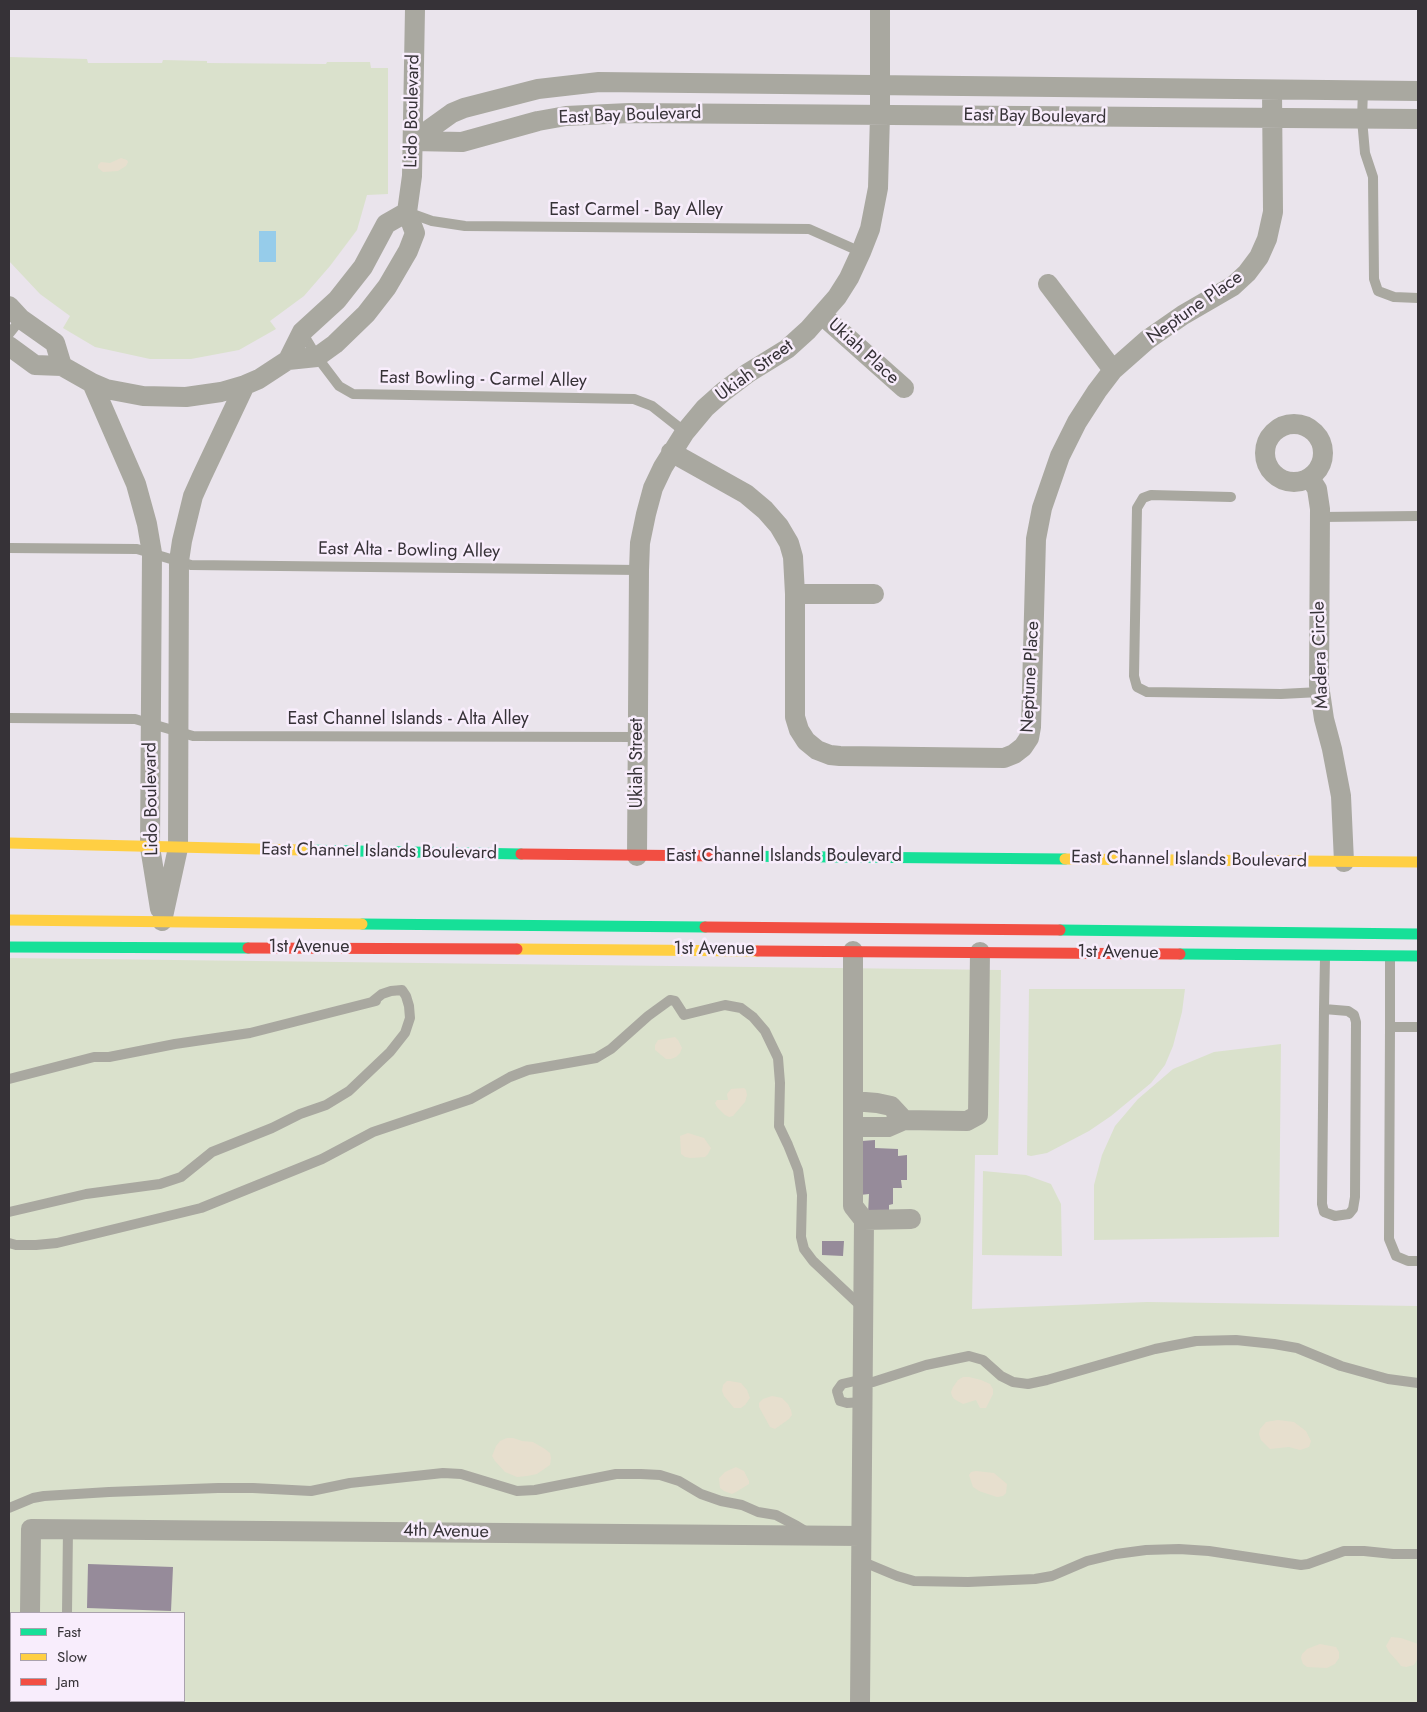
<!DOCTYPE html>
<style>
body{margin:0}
#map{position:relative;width:1427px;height:1712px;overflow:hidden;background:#eae4ec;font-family:Jost,sans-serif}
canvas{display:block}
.frame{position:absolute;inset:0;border:10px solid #363237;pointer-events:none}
.legend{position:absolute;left:10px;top:1612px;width:175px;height:90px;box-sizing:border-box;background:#f8edfc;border:1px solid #aaa2ad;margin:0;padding:6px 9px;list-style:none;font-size:15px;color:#363237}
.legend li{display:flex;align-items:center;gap:10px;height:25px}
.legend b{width:25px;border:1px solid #aaa2ad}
</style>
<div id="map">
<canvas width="1427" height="1712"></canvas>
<div class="frame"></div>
<ul class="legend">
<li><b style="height:6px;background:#16e098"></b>Fast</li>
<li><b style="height:6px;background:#ffcf43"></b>Slow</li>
<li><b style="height:6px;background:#f24e42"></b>Jam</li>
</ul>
</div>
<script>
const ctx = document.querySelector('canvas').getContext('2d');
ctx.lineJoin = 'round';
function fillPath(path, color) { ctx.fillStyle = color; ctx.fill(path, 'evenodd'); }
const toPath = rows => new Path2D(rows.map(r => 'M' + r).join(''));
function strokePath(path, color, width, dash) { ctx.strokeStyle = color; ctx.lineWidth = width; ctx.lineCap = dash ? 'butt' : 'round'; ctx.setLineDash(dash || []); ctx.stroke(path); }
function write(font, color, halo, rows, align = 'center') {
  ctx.font = font + ' Jost,sans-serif'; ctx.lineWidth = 5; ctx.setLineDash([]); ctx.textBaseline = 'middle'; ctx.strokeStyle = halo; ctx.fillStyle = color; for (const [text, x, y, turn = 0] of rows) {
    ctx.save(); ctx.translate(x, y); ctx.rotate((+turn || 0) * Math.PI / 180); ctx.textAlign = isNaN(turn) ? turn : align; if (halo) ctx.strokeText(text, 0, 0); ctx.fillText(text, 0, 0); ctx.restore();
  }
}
const green = toPath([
 [9,57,87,59,88,63,162,63,163,60,207,61,207,63,326,64,327,62,370,62,371,68,388,68,388,194,367,195,357,230,330,266,304,296,270,321,276,329,239,350,191,359,150,359,95,347,63,328,70,316,40,294,9,261],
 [9,958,1001,970,998,1155,975,1155,972,1309,1147,1302,1418,1306,1418,1703,9,1703],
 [11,1613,184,1613,184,1701,11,1701],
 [1029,989,1185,989,1182,1012,1173,1046,1165,1065,1151,1083,1111,1116,1089,1131,1047,1153,1031,1156,1027,1155],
 [1281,1044,1279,1237,1094,1240,1094,1185,1102,1155,1115,1126,1138,1099,1173,1069,1214,1052],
 [983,1171,1026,1175,1051,1184,1061,1204,1062,1256,982,1255]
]);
const sand = toPath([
 [121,158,127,160,128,162,126,166,118,171,103,172,98,168,98,165,101,162,110,163],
 [675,1037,678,1040,682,1048,680,1053,676,1057,671,1059,666,1059,655,1050,655,1045,658,1040],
 [744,1088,746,1090,747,1095,745,1102,733,1116,729,1117,725,1115,717,1107,715,1103,717,1100,728,1100,727,1094,731,1089],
 [688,1133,704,1138,711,1148,708,1154,705,1157,691,1158,685,1157,681,1154,680,1136],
 [963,1377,969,1377,981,1380,990,1384,993,1389,993,1394,986,1408,980,1408,976,1400,963,1404,954,1399,952,1396,951,1392,953,1387,958,1380],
 [727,1381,730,1381,741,1383,747,1390,750,1398,745,1405,741,1408,734,1408,724,1396,722,1391,723,1385],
 [772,1396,782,1398,788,1404,791,1410,792,1415,789,1419,775,1429,770,1427,759,1407,759,1403,763,1399],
 [1278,1420,1294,1422,1306,1431,1311,1441,1309,1447,1300,1450,1289,1447,1270,1449,1261,1440,1259,1434,1260,1429,1266,1422],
 [507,1438,513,1438,522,1441,533,1442,545,1449,550,1453,551,1458,550,1465,537,1474,527,1476,517,1477,505,1472,495,1461,492,1456,496,1446,500,1441],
 [736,1467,744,1471,749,1481,749,1484,736,1492,732,1494,724,1491,720,1488,719,1478,725,1472],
 [976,1471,994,1473,1007,1484,1006,1493,1003,1496,997,1497,979,1491,973,1487,969,1475,971,1472],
 [1391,1637,1401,1638,1418,1644,1418,1658,1414,1665,1406,1667,1401,1666,1398,1662,1389,1652,1386,1646],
 [1320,1644,1336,1647,1339,1652,1339,1658,1335,1664,1327,1668,1307,1667,1303,1664,1301,1658,1302,1654,1307,1649]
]);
const water = toPath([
 [259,231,276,231,276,262,259,262]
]);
const building = toPath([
 [875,1140,875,1148,898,1149,898,1156,907,1155,907,1180,901,1180,902,1188,893,1188,893,1204,889,1205,889,1213,868,1214,869,1194,860,1195,862,1141],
 [822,1241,844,1241,843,1256,822,1255],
 [88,1564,173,1567,171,1611,87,1608]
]);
const lane = toPath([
 [1363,90,1362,119,1365,153,1373,177,1374,279,1378,291,1394,297,1418,298],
 [407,212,432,221,465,226,809,229,861,252],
 [302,332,317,357,339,386,353,394,634,399,652,406,685,432],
 [9,334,21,319],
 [1231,497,1151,495,1143,498,1137,508,1134,676,1137,687,1147,692,1281,694,1320,692],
 [1320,517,1418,516],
 [9,548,137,549,191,565,639,570],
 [9,718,135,719,193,736,638,737],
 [1390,956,1390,1027,1418,1027],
 [1324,1009,1348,1011,1354,1015,1356,1022,1355,1197,1353,1209,1349,1214,1335,1216,1324,1212,1322,1204,1324,1009,1325,957],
 [1390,1027,1389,1239,1396,1256,1408,1261,1418,1261],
 [9,1079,94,1057,109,1057,175,1044,250,1033,376,1001],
 [9,1212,86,1194,160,1184,181,1177,212,1152,272,1128,300,1114,326,1105,349,1091,390,1052,405,1033,410,1018,409,1006,406,996,402,990,391,991,382,994,372,1002],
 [9,1243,16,1245,36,1245,57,1243,201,1208,322,1159,373,1132,471,1099,510,1077,528,1070,596,1058,611,1049,648,1016,670,1000,675,1001,684,1015,725,1005,741,1008,753,1017,765,1031,778,1058,780,1083,779,1126,788,1145,798,1170,802,1195,801,1237,804,1249,813,1261,863,1308],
 [863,1402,847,1403,840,1401,837,1391,842,1384,855,1381,873,1382,926,1365,969,1356,983,1360,1001,1376,1013,1382,1028,1384,1047,1380,1155,1349,1196,1341,1236,1340,1274,1344,1297,1348,1341,1366,1388,1379,1418,1383],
 [9,1508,33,1498,44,1496,109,1492,218,1488,253,1488,311,1491,350,1483,443,1473,461,1474,517,1491,535,1490,616,1474,641,1474,660,1475,679,1481,701,1494,721,1501,742,1505,758,1512,776,1515,797,1526,807,1532],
 [861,1561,897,1576,914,1581,968,1582,1035,1579,1052,1576,1087,1561,1116,1554,1146,1550,1179,1549,1209,1551,1301,1565,1308,1564,1344,1551,1364,1551,1393,1554,1418,1554],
 [67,1613,68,1529],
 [66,1703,66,1701]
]);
const street = toPath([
 [413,141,452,113,464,108,538,89,599,82,1418,91],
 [413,141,462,142,538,121,566,116,629,113,1418,119],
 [1048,284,1113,370],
 [9,306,21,319,55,343,62,366],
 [822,315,904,388],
 [9,346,35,365,62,366,92,383,106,389,143,396,186,397,221,392,245,385,259,379,288,360,317,357,335,344,366,314,387,287,408,251,415,233,407,212,412,176,415,9],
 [288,360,302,332,337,300,363,267,386,224,407,212],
 [92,383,136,484,147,524,152,553,150,847,160,909],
 '1265 453a29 29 0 1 1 58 0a29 29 0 1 1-58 0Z',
 [671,452,746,494,765,510,779,526,789,543,793,557,795,594,795,717,799,730,806,741,817,750,830,755,840,756,1004,758,1014,754,1023,747,1029,738,1031,727,1036,539,1042,508,1060,456,1077,422,1097,391,1113,370,1147,340,1183,315,1233,286,1247,273,1259,257,1267,239,1273,212,1272,90],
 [1310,478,1317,489,1320,509,1319,685,1324,719,1332,749,1341,796,1344,862],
 [795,594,874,594],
 [637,856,639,570,640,543,646,514,653,488,663,467,685,432,705,408,723,392,748,373,787,349,808,330,837,297,849,278,861,252,870,229,878,188,880,115,880,9],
 [162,921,178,848,179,561,182,541,193,496,202,476,245,385],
 [853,951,853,1206,864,1220,911,1219],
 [853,1101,877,1103,891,1106,904,1120],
 [853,1127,888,1127,904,1120,967,1121,978,1115,980,952],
 [30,1613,31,1529,861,1536],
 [29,1703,29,1701],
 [860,1703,864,1220]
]);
const fast = toPath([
 [302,850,521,854],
 [721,856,1065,859],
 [362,924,705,927],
 [1060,930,1418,934],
 [9,947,248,948],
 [1180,954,1418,956]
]);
const slow = toPath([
 [9,843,302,850],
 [1065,859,1418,862],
 [9,920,362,924],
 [517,949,757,951]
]);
const jam = toPath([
 [521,854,721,856],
 [705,927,1060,930],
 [248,948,517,949],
 [757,951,1180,954]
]);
const streetNames = [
 ["Lido Boulevard",413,111,-89],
 ["East Bay Boulevard",630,116,-2],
 ["East Bay Boulevard",1035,117,1],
 ["East Carmel - Bay Alley",636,211],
 ["Neptune Place",1195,308,-35],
 ["Ukiah Place",863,352,42],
 ["Ukiah Street",755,371,-36],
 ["East Bowling - Carmel Alley",483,380,1],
 ["East Alta - Bowling Alley",409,551,1],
 ["Madera Circle",1321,655,-92],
 ["Neptune Place",1031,677,-87],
 ["East Channel Islands - Alta Alley",408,720],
 ["Ukiah Street",638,763,-90],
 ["Lido Boulevard",152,799,-91],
 ["East Channel Islands Boulevard",379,852,1],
 ["East Channel Islands Boulevard",784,857],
 ["East Channel Islands Boulevard",1189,860,1],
 ["1st Avenue",309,948],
 ["1st Avenue",714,950],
 ["1st Avenue",1118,953,1],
 ["4th Avenue",446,1532,1]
];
fillPath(green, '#dae1cc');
fillPath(sand, '#e7dfce');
fillPath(water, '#96ccea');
fillPath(building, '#968b9a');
strokePath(lane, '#a9a8a0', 10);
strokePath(street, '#a9a8a0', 20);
strokePath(fast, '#16e098', 11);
strokePath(slow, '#ffcf43', 11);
strokePath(jam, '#f24e42', 11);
write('18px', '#363237', '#f8edfc', streetNames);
</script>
